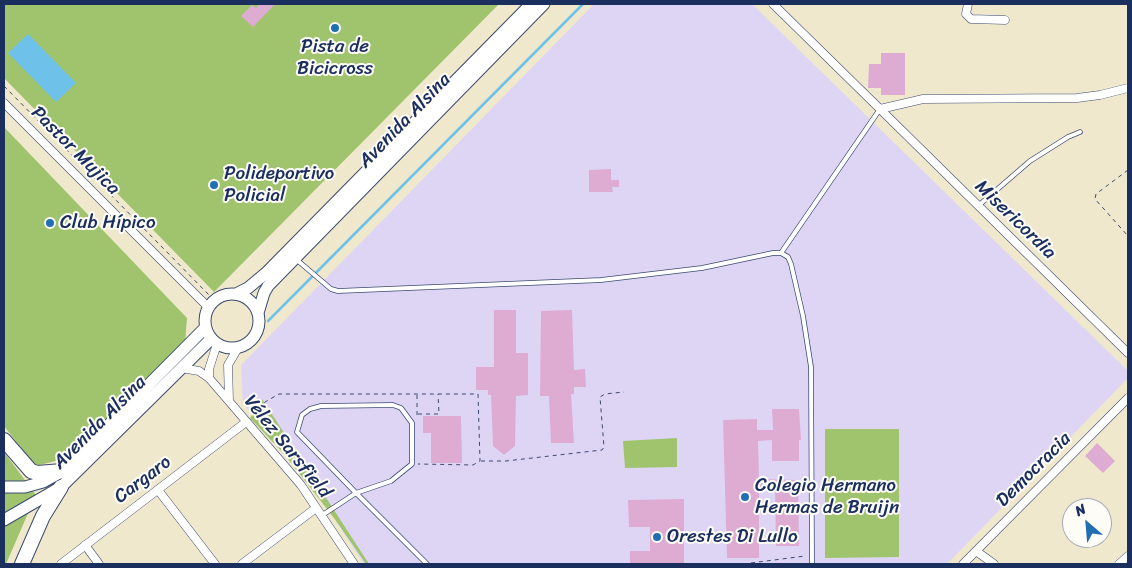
<!DOCTYPE html>
<meta charset="utf-8">
<style>
body{margin:0}
#map{position:relative;width:1132px;height:568px;overflow:hidden;background:#efe8cd;font-family:Sriracha,sans-serif}
canvas{display:block}
.frame{position:absolute;inset:0;border:5px solid #1b2f5e;pointer-events:none}
.north{position:absolute;left:1062px;top:498px;width:50px;height:50px;box-sizing:border-box;background:#fdfcf7;border:1px solid #a3aaba;border-radius:50%;rotate:333deg;font-size:14px;font-weight:700;line-height:20px;text-align:center;color:#1b2f5e}
.north::after{content:'';display:block;margin:auto;width:18px;height:22px;background:#1f6fb2;clip-path:polygon(50% 0,100% 100%,50% 72%,0 100%)}
</style>
<div id="map">
<canvas width="1132" height="568"></canvas>
<div class="frame"></div>
<div class="north">N</div>
</div>
<script>
const ctx = document.querySelector('canvas').getContext('2d');
ctx.lineJoin = 'round';
function fillPath(path, color) { ctx.fillStyle = color; ctx.fill(path, 'evenodd'); }
const toPath = rows => new Path2D(rows.map(r => 'M' + r).join(''));
function strokePath(path, color, width, dash) { ctx.strokeStyle = color; ctx.lineWidth = width; ctx.lineCap = dash ? 'butt' : 'round'; ctx.setLineDash(dash || []); ctx.stroke(path); }
function write(font, color, halo, rows, align = 'center') {
  ctx.font = font + ' Sriracha,sans-serif'; ctx.lineWidth = 4; ctx.setLineDash([]); ctx.textBaseline = 'middle'; ctx.strokeStyle = halo; ctx.fillStyle = color; for (const [text, x, y, turn = 0] of rows) {
    ctx.save(); ctx.translate(x, y); ctx.rotate((+turn || 0) * Math.PI / 180); ctx.textAlign = isNaN(turn) ? turn : align; if (halo) ctx.strokeText(text, 0, 0); ctx.fillText(text, 0, 0); ctx.restore();
  }
}
const built = toPath([
 [594,4,752,4,1128,371,1128,378,947,564,364,564,314,487,267,429,243,404,241,365]
]);
const green = toPath([
 [4,4,499,4,214,292,4,78],
 [4,127,187,318,185,343,64,459,35,466,4,426],
 [262,399,369,564,366,564,334,518,284,454,250,418],
 [825,429,899,429,899,557,825,558],
 [677,438,677,467,625,468,623,441],
 [4,452,36,495,6,564,4,564]
]);
const water = toPath([
 [28,34,76,83,56,102,8,53]
]);
const stream = toPath([
 [268,321,583,4]
]);
const building = toPath([
 [260,4,275,4,253,27,241,16,252,5,256,8],
 [881,53,905,53,905,95,881,95,881,88,868,88,869,64,881,64],
 [611,169,611,180,619,180,619,187,612,187,613,192,589,192,589,170],
 [494,310,516,310,516,353,528,353,528,395,516,396,515,446,504,455,493,446,491,395,488,395,488,390,476,390,476,367,494,367],
 [572,310,574,370,585,369,586,387,574,387,574,394,571,394,574,443,551,443,549,396,540,396,541,311],
 [772,409,799,409,801,440,799,440,799,461,772,461,772,440,758,441,759,479,798,480,799,546,776,546,775,489,759,490,759,558,727,558,723,420,757,419,757,430,773,430],
 [423,416,461,416,462,463,431,463,431,433,423,433],
 [1097,443,1115,461,1103,473,1085,456],
 [684,499,684,564,630,564,630,551,650,551,650,527,629,527,628,500]
]);
const path = toPath([
 [4,86,210,296,227,292],
 [1128,170,1096,194,1095,199,1128,236],
 [417,395,417,418],
 [253,414,265,402,279,394,478,394,480,461,473,465,418,464],
 [418,414,439,414,438,394],
 [481,461,506,461,602,450,604,447,600,397,605,394,624,392],
 [743,564,805,556]
]);
const service = toPath([
 [978,206,1030,161,1068,137,1080,132],
 [781,253,880,109],
 [297,260,331,289,338,291,601,280,702,268,773,253,781,253,788,257,791,264,803,316,811,367,812,564],
 [321,516,356,493,391,481,412,464,412,423,401,408,393,405,321,406,310,409,302,415,297,432,356,493,427,564]
]);
const minor = toPath([
 [773,4,880,109,923,99,1077,98,1100,95,1128,88],
 [968,4,966,14,971,19,1005,20],
 [4,103,208,307],
 [880,109,1128,353],
 [181,368,199,371,209,378,301,485,354,564],
 [209,378,209,369,217,344],
 [229,401,228,365,238,348],
 [158,490,215,564],
 [85,545,99,564],
 [976,551,994,564],
 [61,564,246,422],
 [242,564,316,508],
 [963,564,1128,398],
 [1119,564,1128,556]
]);
const secondary = toPath([
 '205 321a27 27 0 1 1 54 0a27 27 0 1 1-54 0Z',
 [236,294,248,288,266,273,531,4],
 [258,313,264,293,268,286,544,4],
 [4,487,25,487,43,482,63,471,205,328],
 [4,520,61,487,211,339]
]);
const trunk = toPath([
 [4,440,31,471,37,473,63,471],
 [22,564,43,516,61,487]
]);
const markers = [
 [335,28,5,"#1f6fb2"],
 [214,185,5,"#1f6fb2"],
 [50,223,5,"#1f6fb2"],
 [745,497,5,"#1f6fb2"],
 [657,537,5,"#1f6fb2"]
];
const poiNames = [
 ["Pista de",335,47,"center"],
 ["Bicicross",335,69,"center"],
 ["Polideportivo",224,174],
 ["Policial",224,196],
 ["Club Hípico",60,223],
 ["Colegio Hermano",755,486],
 ["Hermas de Bruijn",755,508],
 ["Orestes Di Lullo",667,537]
];
const streetNames = [
 ["Avenida Alsina",405,121,-46],
 ["Pastor Mujica",75,151,45],
 ["Misericordia",1015,220,44],
 ["Avenida Alsina",100,423,-45],
 ["Vélez Sarsfield",287,447,51],
 ["Democracia",1034,470,-45],
 ["Cargaro",143,480,-37]
];
fillPath(built, '#ded5f5');
fillPath(green, '#a0c46d');
fillPath(water, '#6ec2ea');
strokePath(stream, '#6ec2ea', 2.5);
fillPath(building, '#deacd3');
strokePath(service, '#3b4b6f', 5.5);
strokePath(minor, '#3b4b6f', 9);
strokePath(secondary, '#3b4b6f', 13);
strokePath(trunk, '#3b4b6f', 16);
strokePath(path, '#3b4b6f', 1, [4, 4]);
strokePath(service, '#fff', 4);
strokePath(minor, '#fff', 8);
strokePath(secondary, '#fff', 11);
strokePath(trunk, '#fff', 14);
for (const [x, y, r, color] of markers) { const dot = new Path2D(); dot.arc(x, y, r, 0, 2 * Math.PI); ctx.fillStyle = color; ctx.fill(dot); strokePath(dot, '#fdfcf7', 2); }
write('19px', '#1b2f5e', '#fdfcf7', poiNames, 'left');
write('19px', '#1b2f5e', '#fdfcf7', streetNames);
</script>
